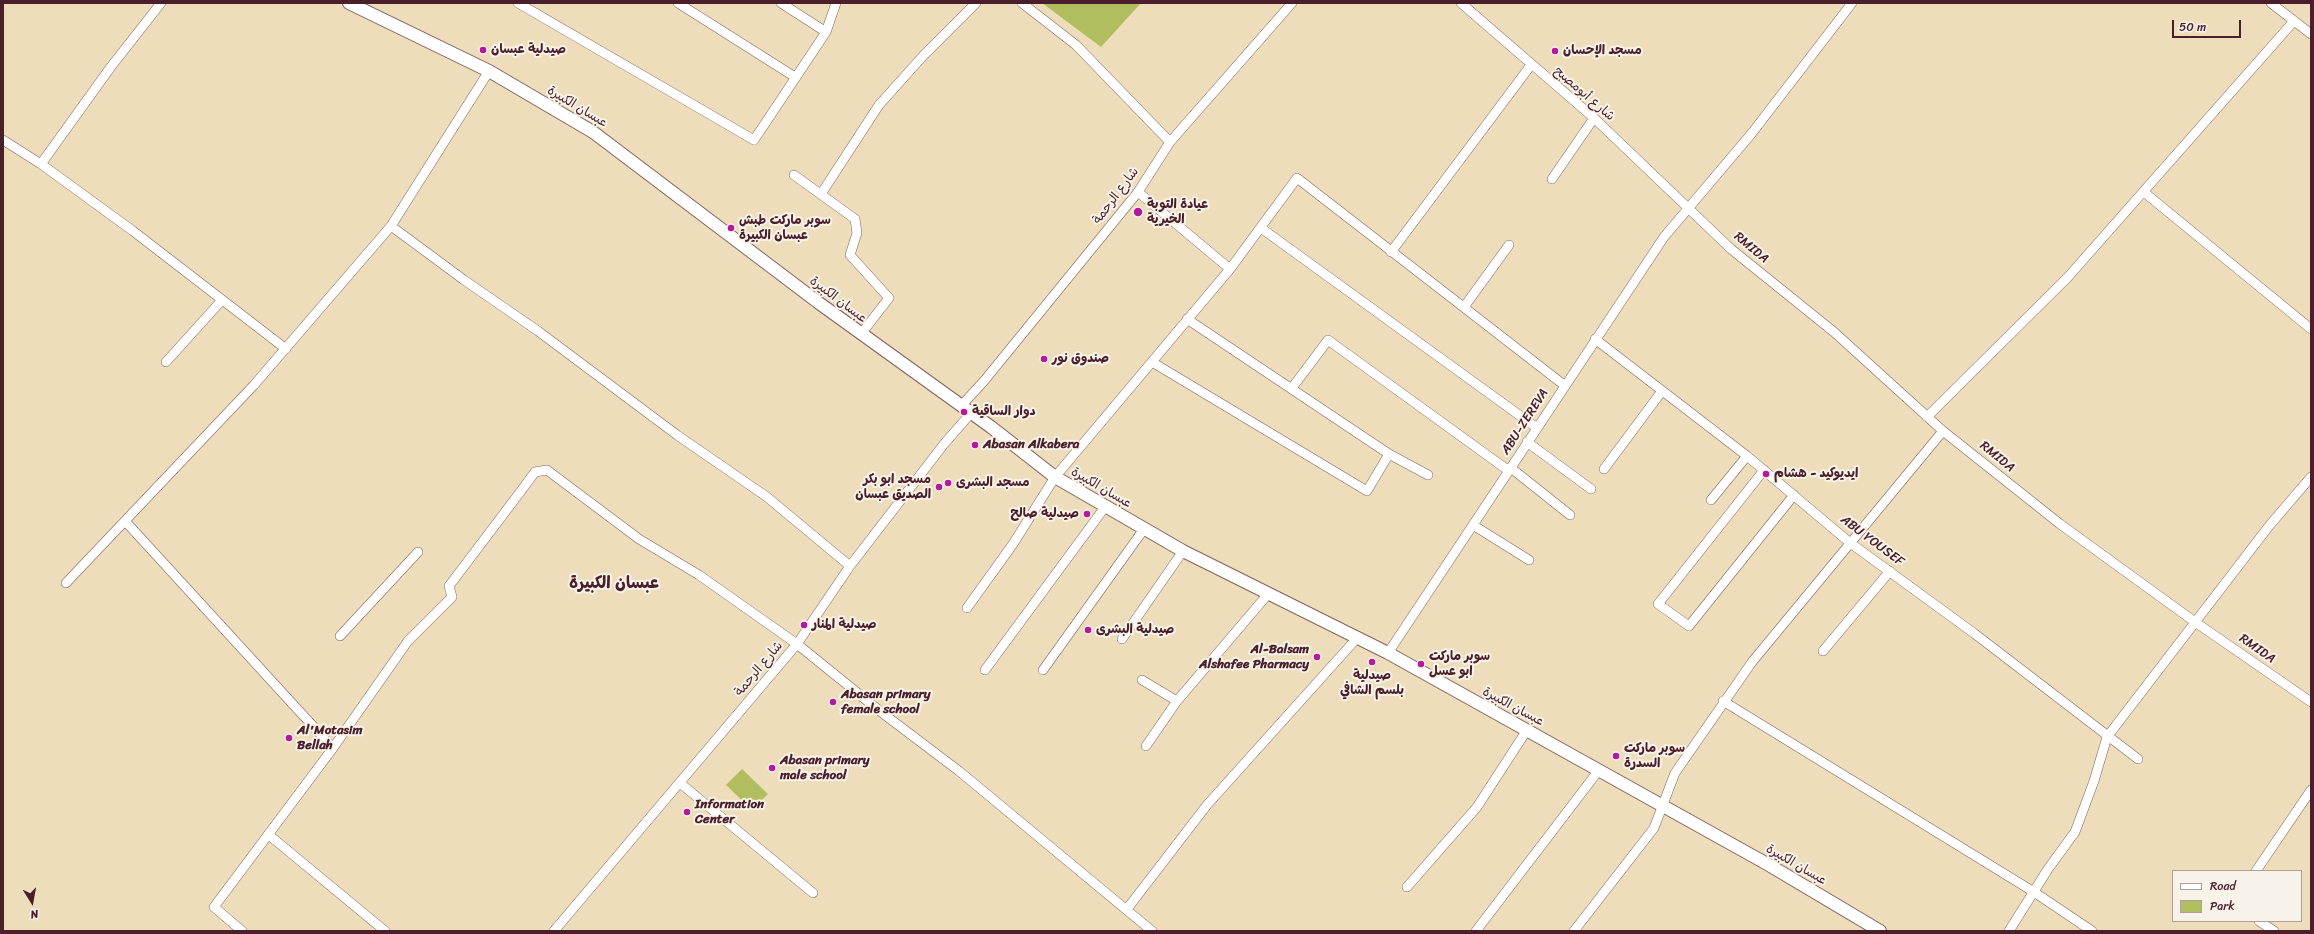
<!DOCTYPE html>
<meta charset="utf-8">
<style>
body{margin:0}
#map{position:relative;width:2314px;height:934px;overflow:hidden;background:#edb;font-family:Sriracha,sans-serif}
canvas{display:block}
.frame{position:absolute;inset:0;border:4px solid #4a1f2b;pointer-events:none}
.legend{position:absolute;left:2172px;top:870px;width:130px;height:52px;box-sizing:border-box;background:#f7f3e8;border:1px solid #b29e9c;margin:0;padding:5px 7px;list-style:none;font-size:12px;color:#4a1f2b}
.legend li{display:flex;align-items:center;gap:8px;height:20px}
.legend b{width:20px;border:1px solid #b29e9c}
.north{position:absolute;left:12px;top:882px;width:40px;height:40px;-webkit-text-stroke:3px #f7f3e8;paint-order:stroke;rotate:169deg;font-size:11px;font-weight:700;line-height:16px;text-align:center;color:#4a1f2b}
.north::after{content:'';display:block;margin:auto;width:14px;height:18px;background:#4a1f2b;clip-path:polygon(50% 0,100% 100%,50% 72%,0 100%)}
.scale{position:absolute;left:2172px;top:20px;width:69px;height:18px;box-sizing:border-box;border:2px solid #4a1f2b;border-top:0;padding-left:5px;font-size:12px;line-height:14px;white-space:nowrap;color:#4a1f2b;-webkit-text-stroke:3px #f7f3e8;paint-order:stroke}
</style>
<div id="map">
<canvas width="2314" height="934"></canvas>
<div class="frame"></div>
<ul class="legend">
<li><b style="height:5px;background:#fff"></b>Road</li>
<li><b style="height:11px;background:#b1be60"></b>Park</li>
</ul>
<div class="north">N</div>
<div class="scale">50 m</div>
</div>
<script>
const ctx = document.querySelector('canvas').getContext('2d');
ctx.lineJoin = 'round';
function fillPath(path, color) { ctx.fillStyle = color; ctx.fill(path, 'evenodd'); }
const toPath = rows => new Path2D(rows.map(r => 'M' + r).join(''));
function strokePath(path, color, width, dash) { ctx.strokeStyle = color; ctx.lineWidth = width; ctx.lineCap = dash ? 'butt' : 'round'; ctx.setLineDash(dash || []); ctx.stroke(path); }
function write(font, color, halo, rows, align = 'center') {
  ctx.font = font + ' Sriracha,"Playpen Sans Arabic",sans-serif'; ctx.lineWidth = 4; ctx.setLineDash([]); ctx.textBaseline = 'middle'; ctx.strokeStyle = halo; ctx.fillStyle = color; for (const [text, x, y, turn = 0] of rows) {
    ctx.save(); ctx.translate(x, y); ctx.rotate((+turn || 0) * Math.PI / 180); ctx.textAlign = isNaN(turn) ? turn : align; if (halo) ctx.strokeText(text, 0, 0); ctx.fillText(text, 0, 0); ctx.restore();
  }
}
const green = toPath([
 [1042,3,1141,3,1101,47],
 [742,769,768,794,752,810,726,785]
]);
const minor = toPath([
 [518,3,754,140,826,32,836,3],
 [678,3,795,77],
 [781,3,826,32],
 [1022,3,1076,45,1170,142],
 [1461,3,1594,118,1731,249,1834,332,1943,431,2060,524,2195,622,2311,702],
 [2271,3,2311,34],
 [3,140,41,164,133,231,286,349],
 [41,164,110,68,161,3],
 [794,175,855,219,857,233,850,255,889,298,861,334],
 [1552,179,1594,118],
 [1138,192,1230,269],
 [2145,193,2311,329],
 [821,194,879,105,923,56,976,3],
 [391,226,464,280,538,331,677,435,767,497,850,566],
 [1261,228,1537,428],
 [1391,252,1531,65],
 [1464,307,1509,245],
 [1187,319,1389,454,1428,475],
 [1595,339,1747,456,1849,542,1975,634,2138,759],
 [166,362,222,300],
 [1152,362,1367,491,1389,454],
 [1292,388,1328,340,1509,471],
 [961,406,984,381,1138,192,1170,142,1292,3],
 [1927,417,2068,277,2294,21],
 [1527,442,1591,489],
 [1511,468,1570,515],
 [1604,469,1662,391],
 [1764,470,1658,604,1689,626,1794,495],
 [1711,500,1747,456],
 [125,521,333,748],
 [1473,525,1529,560],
 [66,583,254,385,391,226,489,71],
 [967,608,1013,544,1055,477,1230,269,1297,178,1564,385],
 [340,636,418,552],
 [1122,639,1183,551],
 [1823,651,1890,571],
 [1388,653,1664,237,1752,133,1852,3],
 [985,670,1105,507],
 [1043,670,1144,529],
 [1142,680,1177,701],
 [1723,701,2034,892,2092,931],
 [1146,746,1177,701,1268,594],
 [680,783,813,893],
 [269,835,385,931],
 [2256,871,2311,790],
 [1407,887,1477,807,1527,730],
 [1127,909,1207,805,1358,637],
 [2259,921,2274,931],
 [242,931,214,907,333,748,408,641,452,597,449,586,521,491,535,472,547,470,639,539,699,575,797,644,881,712,959,771,1152,931],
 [554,931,797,644,850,566,944,444,971,413],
 [1476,931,1599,770],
 [1574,931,1654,828,1675,773,1752,662,1943,431],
 [2009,931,2048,869,2075,832,2094,781,2107,737,2269,526,2311,477]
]);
const major = toPath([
 [349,3,489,71,593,132,819,303,991,427,1055,477,1183,551,1388,653,1769,865,1880,931]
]);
const markers = [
 [483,50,4,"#b5179e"],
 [1555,51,4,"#b5179e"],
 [1138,212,5,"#b5179e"],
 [731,228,4,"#b5179e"],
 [1044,359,4,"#b5179e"],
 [964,412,4,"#b5179e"],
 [975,445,4,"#b5179e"],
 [1766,474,4,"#b5179e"],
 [948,483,4,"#b5179e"],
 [939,487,4,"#b5179e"],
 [1087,514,4,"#b5179e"],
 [804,625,4,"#b5179e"],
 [1088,630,4,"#b5179e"],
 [1317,657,4,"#b5179e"],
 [1372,662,4,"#b5179e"],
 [1421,664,4,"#b5179e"],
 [833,702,4,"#b5179e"],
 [289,738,4,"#b5179e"],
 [1616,756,4,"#b5179e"],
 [772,768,4,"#b5179e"],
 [687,812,4,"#b5179e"]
];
const poiNames = [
 ["صيدلية عبسان",491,50],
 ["مسجد الإحسان",1563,51],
 ["عيادة التوبة",1147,205],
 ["الخيرية",1147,220],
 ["سوبر ماركت طبش",739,221],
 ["عبسان الكبيرة",739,236],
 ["صندوق نور",1052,359],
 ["دوار الساقية",972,412],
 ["Abasan Alkabera",983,445],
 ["ايديوكيد - هشام",1774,474],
 ["مسجد ابو بكر",931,480,"right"],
 ["الصديق عبسان",931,495,"right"],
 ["مسجد البشرى",956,483],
 ["صيدلية صالح",1079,514,"right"],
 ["صيدلية المنار",812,625],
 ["صيدلية البشرى",1096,630],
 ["Al-Balsam",1309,650,"right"],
 ["Alshafee Pharmacy",1309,665,"right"],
 ["سوبر ماركت",1429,657],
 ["ابو عسل",1429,672],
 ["صيدلية",1372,676,"center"],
 ["بلسم الشافي",1372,691,"center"],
 ["Abasan primary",841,695],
 ["female school",841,710],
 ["Al'Motasim",297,731],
 ["Bellah",297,746],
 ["سوبر ماركت",1624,749],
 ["السدرة",1624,764],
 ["Abasan primary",780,761],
 ["male school",780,776],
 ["Information",695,805],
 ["Center",695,820]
];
const streetNames = [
 ["شارع أبومصبح",1584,94,41],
 ["عبسان الكبيرة",577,107,31],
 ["شارع الرحمة",1116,196,-53],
 ["RMIDA",1751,248,40],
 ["عبسان الكبيرة",838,300,37],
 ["ABU-ZEREVA",1525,422,-57],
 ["RMIDA",1997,457,39],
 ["عبسان الكبيرة",1101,488,30],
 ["ABU YOUSEF",1872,541,37],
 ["RMIDA",2257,649,35],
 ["شارع الرحمة",759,669,-50],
 ["عبسان الكبيرة",1513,707,28],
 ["عبسان الكبيرة",1796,865,30]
];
const districtNames = [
 ["عبسان الكبيرة",614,584]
];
fillPath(green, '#b1be60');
strokePath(minor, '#83625d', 10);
strokePath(major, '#83625d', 14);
strokePath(minor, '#fff', 9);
strokePath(major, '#fff', 12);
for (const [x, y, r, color] of markers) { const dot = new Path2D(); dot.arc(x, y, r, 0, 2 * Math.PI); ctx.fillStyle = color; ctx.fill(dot); strokePath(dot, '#f7f3e8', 1.5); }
write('bold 13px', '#4a1f2b', '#f7f3e8', poiNames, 'left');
write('13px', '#4a1f2b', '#f7f3e8', streetNames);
write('bold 17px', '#4a1f2b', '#f7f3e8', districtNames);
</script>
